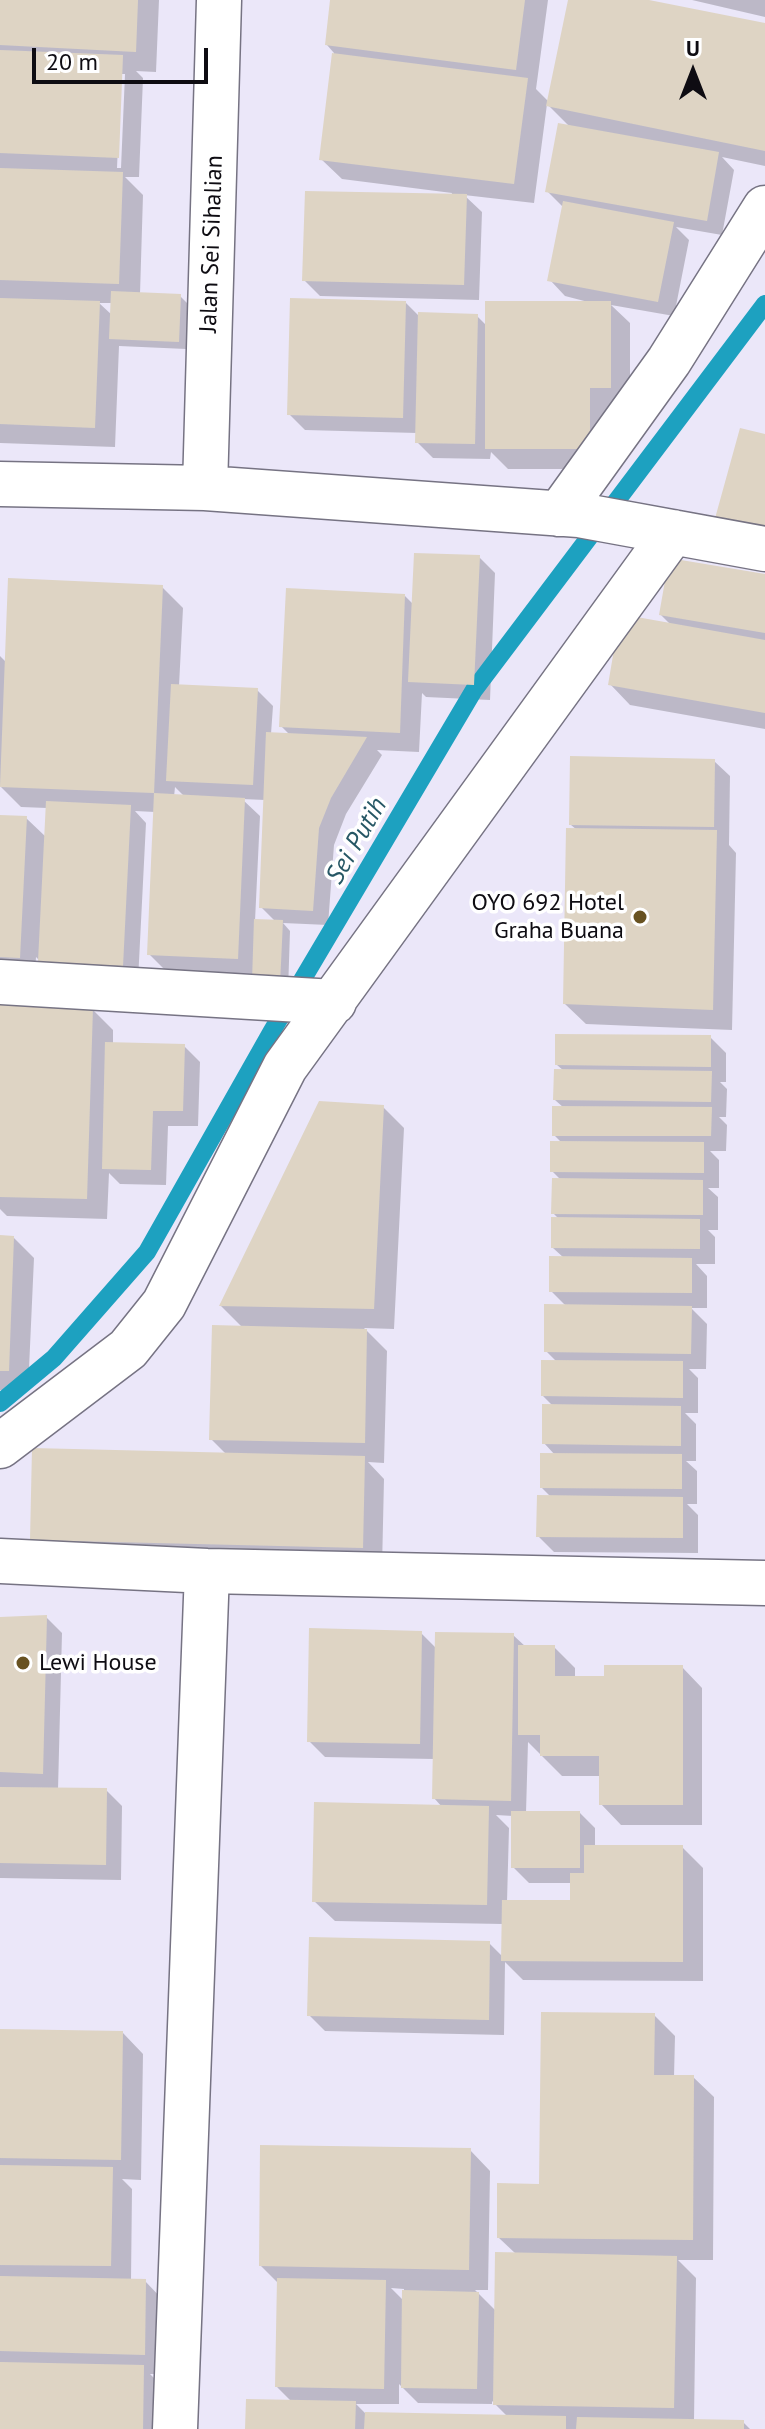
<!DOCTYPE html>
<style>
body{margin:0}
#map{position:relative;width:765px;height:2429px;overflow:hidden;background:#ebe7f9;font-family:"PT Sans",sans-serif}
canvas{display:block}
.north{position:absolute;left:653px;top:32px;width:80px;height:80px;-webkit-text-stroke:6px #fff;paint-order:stroke;rotate:0deg;font-size:22px;font-weight:700;line-height:32px;text-align:center;color:#0e0c12}
.north::after{content:'';display:block;margin:auto;width:28px;height:36px;background:#0e0c12;clip-path:polygon(50% 0,100% 100%,50% 72%,0 100%)}
.scale{position:absolute;left:32px;top:48px;width:176px;height:36px;box-sizing:border-box;border:4px solid #0e0c12;border-top:0;padding-left:10px;font-size:24px;line-height:28px;white-space:nowrap;color:#0e0c12;-webkit-text-stroke:6px #fff;paint-order:stroke}
</style>
<div id="map">
<canvas width="765" height="2429"></canvas>
<div class="north">U</div>
<div class="scale">20 m</div>
</div>
<script>
const ctx = document.querySelector('canvas').getContext('2d');
ctx.lineJoin = 'round';
function fillPath(path, color) { ctx.fillStyle = color; ctx.fill(path, 'evenodd'); }
const toPath = rows => new Path2D(rows.map(r => 'M' + r).join(''));
function strokePath(path, color, width, dash) { ctx.strokeStyle = color; ctx.lineWidth = width; ctx.lineCap = dash ? 'butt' : 'round'; ctx.setLineDash(dash || []); ctx.stroke(path); }
function write(font, color, halo, rows, align = 'center') {
  ctx.font = font + ' "PT Sans",sans-serif'; ctx.lineWidth = 7; ctx.setLineDash([]); ctx.textBaseline = 'middle'; ctx.strokeStyle = halo; ctx.fillStyle = color; for (const [text, x, y, turn = 0] of rows) {
    ctx.save(); ctx.translate(x, y); ctx.rotate((+turn || 0) * Math.PI / 180); ctx.textAlign = isNaN(turn) ? turn : align; if (halo) ctx.strokeText(text, 0, 0); ctx.fillText(text, 0, 0); ctx.restore();
  }
}
const shadow = toPath([
 [0,0,159,0,156,72,136,71,143,78,139,177,125,177,143,195,140,294,180,296,188,304,186,349,119,346,115,447,0,443],
 [121,74,125,74,121,168,117,168],
 [99,303,112,303,112,315],
 [332,0,548,0,536,89,549,102,570,0,639,0,765,25,765,166,722,157,734,170,722,235,676,227,689,240,674,316,611,305,630,323,630,408,610,469,508,469,491,452,490,459,433,458,417,442,417,433,305,430,289,414,406,303,420,317,477,316,487,326,592,303,565,296,550,280,564,208,548,192,570,127,547,104,534,203,464,195,482,212,479,300,320,296,304,280,451,196,452,193,342,179,321,159,334,53,327,45],
 [692,0,765,0,765,17],
 [479,557,495,573,490,700,426,697,422,693,419,752,377,750,382,755,346,814,334,845,328,925,283,923,290,931,288,992,254,974,165,970,149,954,155,812,135,811,146,823,138,981,56,977,36,957,35,973,0,972,0,817,26,818,46,837,47,808,21,807,0,786,0,656,6,662,162,587,183,608,179,686,257,690,273,706,271,734,290,735,281,726,405,596,414,605],
 [175,787,185,797,174,797],
 [242,799,265,800,261,907,276,922,255,921,260,816],
 [765,576,765,729,630,705,610,684,672,626,661,615],
 [714,761,730,776,729,845,736,853,732,1030,586,1024,565,1004,577,830,571,825],
 [0,1007,92,1009,113,1030,113,1044,184,1046,200,1062,198,1126,168,1126,166,1185,120,1184,109,1173,107,1219,7,1216,0,1209],
 [710,1037,726,1053,726,1082,720,1082,727,1089,726,1117,719,1117,727,1125,726,1151,710,1151,719,1160,719,1188,708,1188,718,1197,718,1230,708,1230,715,1237,715,1264,696,1264,707,1276,707,1308,691,1308,707,1324,706,1369,689,1369,698,1378,698,1413,685,1413,696,1424,696,1461,686,1461,697,1471,697,1504,687,1504,698,1515,698,1553,554,1552,538,1536,551,1497,542,1488,555,1455,544,1443,553,1406,543,1396,557,1362,546,1351,567,1307,551,1291,564,1258,553,1248,560,1220,553,1213,561,1180,552,1171,562,1143,554,1135,564,1108,555,1100,564,1071,557,1065],
 [383,1107,404,1128,394,1329,364,1328,387,1351,384,1463,368,1462,384,1479,382,1568,53,1559,32,1539,227,1455,211,1439,243,1328,221,1306],
 [0,1237,14,1238,34,1258,28,1391,0,1390],
 [46,1617,62,1633,58,1790,106,1790,122,1806,121,1880,0,1878,0,1619],
 [421,1633,436,1648,513,1635,526,1647,554,1647,575,1668,575,1678,606,1678,682,1667,702,1688,702,1825,621,1825,601,1804,601,1776,562,1776,528,1742,526,1813,580,1813,595,1828,595,1848,683,1848,703,1868,703,1981,523,1980,505,1962,504,2035,325,2031,309,2015,489,1943,503,1957,503,1924,335,1921,314,1901,442,1807,434,1798,434,1759,325,1757,309,1741],
 [496,1815,513,1816,513,1867,529,1883,572,1883,572,1902,507,1902,509,1828],
 [654,2015,675,2036,674,2077,693,2077,714,2097,713,2260,678,2260,696,2278,694,2421,743,2422,750,2429,247,2429,292,2402,277,2387,279,2284,261,2266,470,2150,490,2171,488,2290,475,2290,496,2311,516,2254,499,2238,541,2186],
 [391,2288,404,2289,404,2301],
 [399,2384,418,2403,492,2404,492,2401,507,2416,366,2414,356,2404,399,2404],
 [0,2031,123,2033,143,2054,141,2180,122,2179,132,2189,131,2281,145,2281,165,2302,165,2374,150,2374,159,2383,158,2429,0,2429]
]);
const stream = toPath([
 [0,1403,54,1358,147,1252,272,1031,474,690,765,304]
]);
const building = toPath([
 [0,0,138,0,136,52,0,45],
 [330,0,525,0,516,70,325,45],
 [568,0,649,0,765,23,765,151,546,106],
 [0,50,123,55,119,158,0,153],
 [332,53,528,78,514,184,319,160],
 [558,123,719,152,707,221,545,192],
 [0,168,123,172,119,284,0,280],
 [305,191,467,194,464,285,302,281],
 [563,201,674,222,658,302,547,281],
 [111,291,181,294,179,342,109,339],
 [0,298,100,301,95,428,0,424],
 [290,298,406,301,403,418,287,415],
 [485,301,611,301,611,388,590,388,590,449,485,449],
 [418,312,478,314,475,444,415,443],
 [740,428,765,434,765,535,714,522],
 [414,553,480,555,474,685,408,682],
 [669,558,765,574,765,633,659,615],
 [8,578,163,585,154,793,245,798,238,959,147,955,154,793,0,787],
 [286,588,405,594,400,733,279,727],
 [620,614,765,640,765,713,608,685],
 [171,684,258,688,253,785,166,781],
 [266,732,367,737,331,798,319,828,313,911,259,908],
 [570,756,715,759,714,827,569,825],
 [46,801,131,805,123,966,38,962],
 [0,815,27,816,20,958,0,957],
 [566,828,717,830,713,1010,563,1004],
 [254,919,283,920,280,984,252,982],
 [0,1005,93,1007,87,1199,0,1197],
 [555,1034,711,1035,711,1067,555,1065],
 [105,1042,185,1044,183,1111,153,1111,151,1170,102,1169],
 [554,1069,712,1071,711,1102,553,1100],
 [319,1101,384,1105,374,1309,219,1306],
 [552,1106,712,1107,711,1136,552,1136],
 [550,1141,704,1142,704,1173,550,1172],
 [552,1178,703,1180,703,1215,551,1214],
 [551,1217,700,1219,700,1249,551,1248],
 [0,1235,14,1236,9,1371,0,1371],
 [549,1256,692,1258,692,1293,549,1292],
 [544,1304,692,1306,691,1354,544,1352],
 [212,1325,367,1329,365,1443,209,1440],
 [541,1360,683,1361,683,1398,541,1396],
 [542,1404,681,1406,681,1446,542,1444],
 [32,1448,365,1456,363,1548,30,1540],
 [540,1453,682,1454,682,1489,540,1488],
 [537,1495,683,1497,683,1538,536,1537],
 [47,1615,43,1774,0,1772,0,1617],
 [309,1628,422,1631,420,1744,307,1742],
 [435,1632,514,1633,511,1801,432,1799],
 [518,1645,555,1645,555,1676,604,1676,604,1665,683,1665,683,1805,599,1805,599,1756,540,1756,540,1735,518,1735],
 [0,1787,107,1788,106,1865,0,1863],
 [314,1802,489,1806,487,1905,312,1902],
 [511,1811,580,1811,580,1868,511,1868],
 [584,1845,683,1845,683,1962,501,1961,502,1900,570,1900,570,1873,584,1873],
 [309,1937,490,1941,489,2020,307,2016],
 [541,2012,655,2013,654,2075,694,2075,693,2240,497,2238,497,2183,539,2184],
 [0,2029,123,2031,121,2160,0,2158],
 [260,2145,471,2148,469,2270,259,2266],
 [0,2165,113,2167,111,2266,0,2265],
 [495,2252,677,2256,674,2408,493,2405],
 [0,2276,146,2279,145,2355,0,2351],
 [277,2278,386,2280,384,2389,275,2387],
 [402,2290,479,2292,477,2389,401,2388],
 [0,2362,144,2365,143,2429,0,2429],
 [246,2399,356,2401,355,2429,245,2429],
 [365,2412,566,2416,566,2429,364,2429],
 [577,2417,744,2420,744,2429,576,2429]
]);
const minor = toPath([
 [0,484,205,488,579,515,765,549],
 [205,488,219,0],
 [559,514,669,361,765,208],
 [0,982,334,1002],
 [0,1446,128,1349,164,1304,285,1067,673,532],
 [0,1561,207,1571,765,1583],
 [175,2429,207,1571]
]);
const markers = [
 [640,917,8,"#685221"],
 [23,1663,8,"#685221"]
];
const streetNames = [
 ["Jalan Sei Sihalian",212,244,-88]
];
const poiNames = [
 ["OYO 692 Hotel",624,903],
 ["Graha Buana",624,931],
 ["Lewi House",39,1663,"left"]
];
const waterNames = [
 ["Sei Putih",357,841,-60]
];
fillPath(shadow, '#0003');
strokePath(stream, '#1da1c0', 18);
fillPath(building, '#ded4c4');
strokePath(minor, '#767383', 47);
strokePath(minor, '#fff', 44);
for (const [x, y, r, color] of markers) { const dot = new Path2D(); dot.arc(x, y, r, 0, 2 * Math.PI); ctx.fillStyle = color; ctx.fill(dot); strokePath(dot, '#fff', 3); }
write('24px', '#0e0c12', '#fff', streetNames);
write('24px', '#0e0c12', '#fff', poiNames, 'right');
write('italic 26px', '#265765', '#fff', waterNames);
</script>
